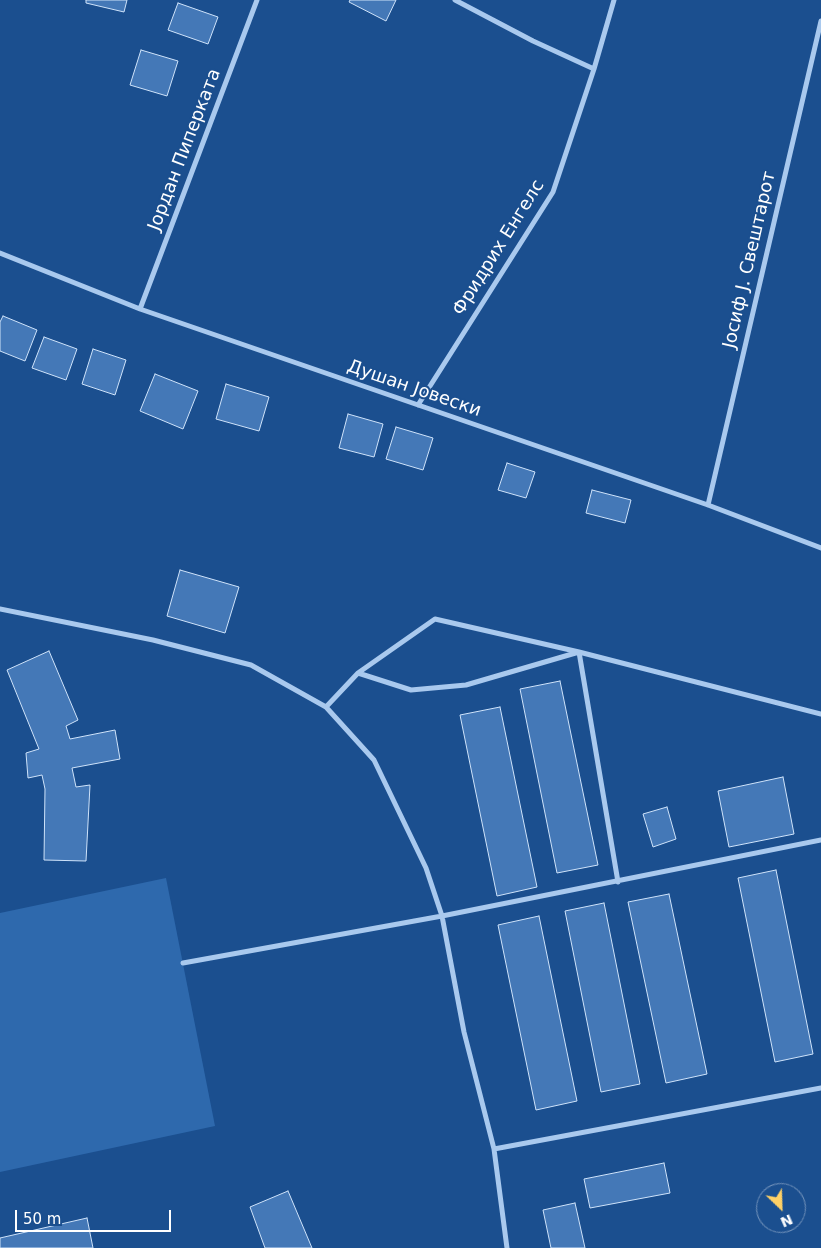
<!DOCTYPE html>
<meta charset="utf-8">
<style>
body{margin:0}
#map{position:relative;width:821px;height:1248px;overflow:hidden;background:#1b4f8f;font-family:"DejaVu Sans",sans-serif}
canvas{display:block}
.north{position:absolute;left:756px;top:1183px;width:50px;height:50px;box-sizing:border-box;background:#1b4f8f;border:1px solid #7695bc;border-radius:50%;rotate:156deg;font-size:14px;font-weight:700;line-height:20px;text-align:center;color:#fff}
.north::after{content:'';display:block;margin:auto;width:18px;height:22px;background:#ffd166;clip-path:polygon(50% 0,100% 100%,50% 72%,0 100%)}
.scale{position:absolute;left:15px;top:1210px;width:156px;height:22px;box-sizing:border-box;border:2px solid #fff;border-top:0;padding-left:6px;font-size:15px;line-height:18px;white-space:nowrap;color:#fff;-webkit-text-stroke:4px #1b4f8f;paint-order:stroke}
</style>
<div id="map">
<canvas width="821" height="1248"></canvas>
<div class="north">N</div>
<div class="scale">50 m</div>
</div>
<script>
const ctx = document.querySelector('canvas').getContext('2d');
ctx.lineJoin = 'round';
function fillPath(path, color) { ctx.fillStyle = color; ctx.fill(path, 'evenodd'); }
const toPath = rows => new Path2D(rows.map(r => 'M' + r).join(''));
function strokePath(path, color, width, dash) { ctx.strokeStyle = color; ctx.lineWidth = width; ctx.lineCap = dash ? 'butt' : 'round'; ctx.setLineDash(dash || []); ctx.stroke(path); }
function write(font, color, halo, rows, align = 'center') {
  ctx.font = font + ' "DejaVu Sans",sans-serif'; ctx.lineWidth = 4; ctx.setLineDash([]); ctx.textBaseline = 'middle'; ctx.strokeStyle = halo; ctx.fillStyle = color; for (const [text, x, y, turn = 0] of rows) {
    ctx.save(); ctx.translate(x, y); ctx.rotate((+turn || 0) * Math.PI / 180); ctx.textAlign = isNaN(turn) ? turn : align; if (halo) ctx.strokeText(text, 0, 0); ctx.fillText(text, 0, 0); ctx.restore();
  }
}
const green = toPath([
 [166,878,215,1126,0,1172,0,913]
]);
const building = toPath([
 [86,0,127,0,124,12,86,3,86,0],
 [350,0,396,0,386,21,349,2,350,0],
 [178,3,218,17,208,44,168,30,178,3],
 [141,50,178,61,167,96,130,85,141,50],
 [3,316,37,330,25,361,0,351,0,322,3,316],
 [44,337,77,349,66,380,32,368,44,337],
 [93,349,126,360,115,395,82,384,93,349],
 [155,374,198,391,183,429,140,411,155,374],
 [226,384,269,397,259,431,216,419,226,384],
 [348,414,383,424,374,457,339,448,348,414],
 [396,427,433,438,423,470,386,459,396,427],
 [507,463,535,472,526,498,498,490,507,463],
 [592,490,631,500,625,523,586,513,592,490],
 [180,570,239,587,225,633,167,616,180,570],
 [49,651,78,720,66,726,70,739,115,730,120,759,72,768,76,787,90,785,86,861,44,860,45,789,42,775,28,778,26,753,39,749,7,670,49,651],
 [560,681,598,865,557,873,520,689,560,681],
 [500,707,537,887,497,896,460,715,500,707],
 [783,777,794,834,729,847,718,791,783,777],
 [667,807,676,839,653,847,643,814,667,807],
 [776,870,813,1054,775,1062,738,878,776,870],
 [669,894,707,1074,666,1083,628,902,669,894],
 [604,903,640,1084,601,1092,565,911,604,903],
 [539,916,577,1101,536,1110,498,925,539,916],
 [664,1163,670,1193,590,1208,584,1179,664,1163],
 [288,1191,312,1248,265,1248,250,1207,288,1191],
 [575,1203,585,1248,551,1248,543,1210,575,1203],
 [87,1218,93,1248,0,1248,0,1238,87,1218]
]);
const street = toPath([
 [455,0,533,41,594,69,614,0],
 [0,253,140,309,708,505,821,548],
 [140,309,257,0],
 [418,405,553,192,594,69],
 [708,505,821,21],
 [0,609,153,640,251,665,326,707,374,760,426,868,442,916,464,1032,494,1149,507,1248],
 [358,673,411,690,466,685,579,652,618,882],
 [326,707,358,673,435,619,579,652,821,714],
 [183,963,442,916,821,840],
 [494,1149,821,1088]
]);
const streetNames = [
 ["Јордан Пиперката",185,150,-69],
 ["Фридрих Енгелс",499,248,-58],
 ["Јосиф Ј. Свештарот",750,260,-77],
 ["Душан Јовески",414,389,19]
];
fillPath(green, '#2e69ad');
fillPath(building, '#4478b7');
strokePath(building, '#cfe3fa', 1);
strokePath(street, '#a9c9ee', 5);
write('18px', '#fff', '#1b4f8f', streetNames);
</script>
